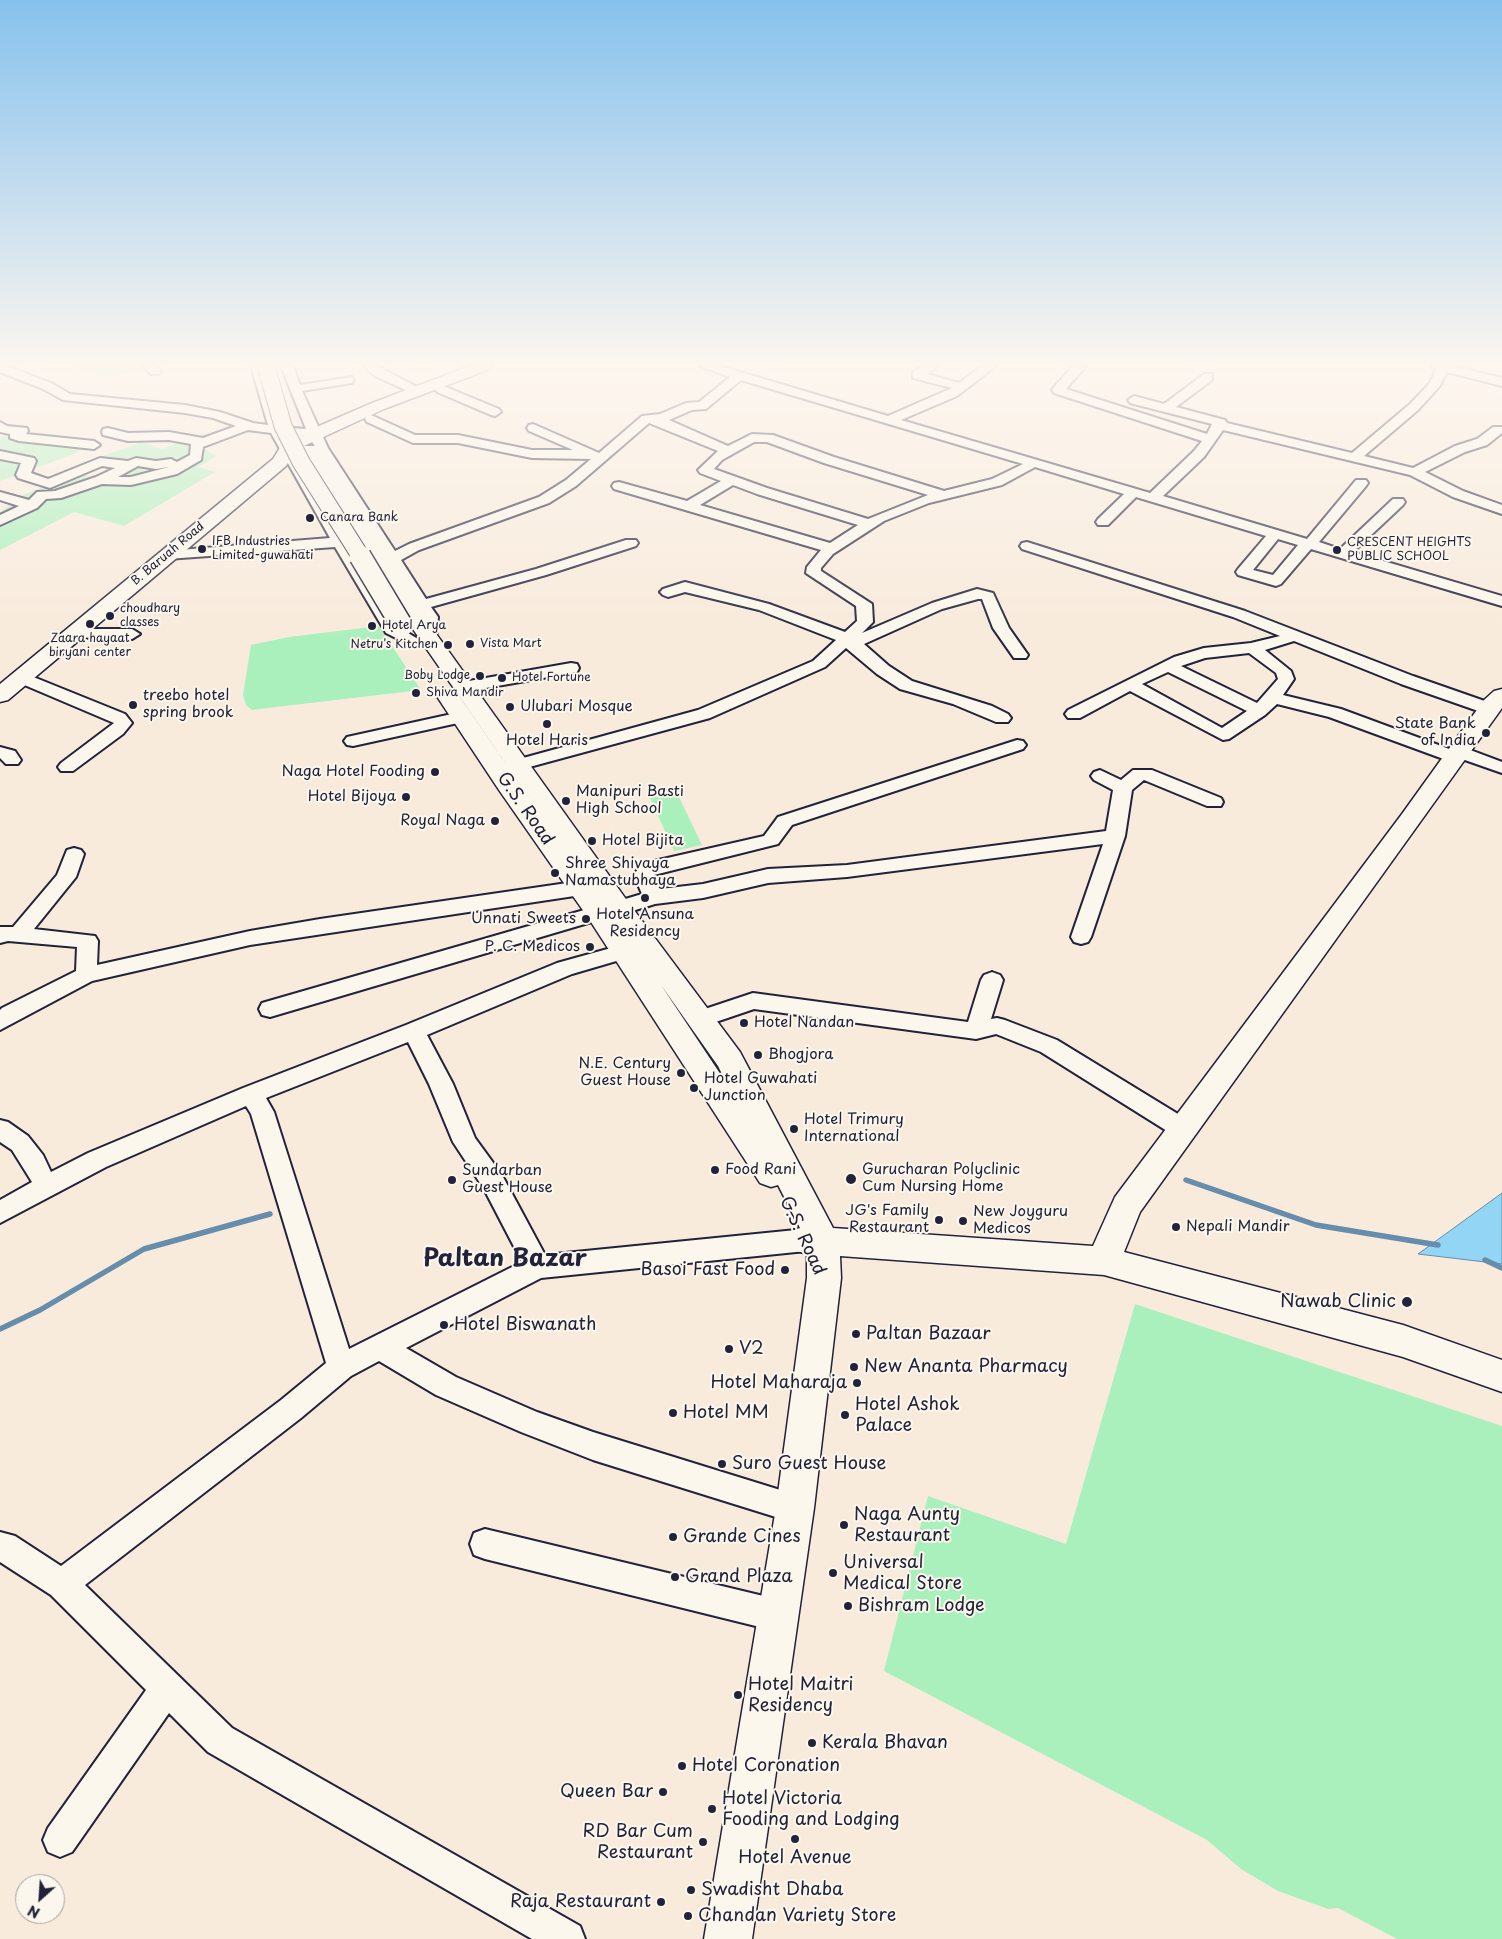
<!DOCTYPE html>
<style>
body{margin:0}
#map{position:relative;width:1502px;height:1939px;overflow:hidden;background:#f8ebdc;font-family:"Playpen Sans",sans-serif}
canvas{display:block}
.north{position:absolute;left:15px;top:1874px;width:50px;height:50px;box-sizing:border-box;background:#fbf7ec;border:1px solid #a4a2a5;border-radius:50%;rotate:206deg;font-size:14px;font-weight:700;line-height:20px;text-align:center;color:#22223b}
.north::after{content:'';display:block;margin:auto;width:18px;height:22px;background:#22223b;clip-path:polygon(50% 0,100% 100%,50% 72%,0 100%)}
</style>
<div id="map">
<canvas width="1502" height="1939"></canvas>
<div class="north">N</div>
</div>
<script>
const ctx = document.querySelector('canvas').getContext('2d');
ctx.lineJoin = 'round';
function fillPath(path, color) { ctx.fillStyle = color; ctx.fill(path, 'evenodd'); }
const toPath = rows => new Path2D(rows.map(r => 'M' + r).join(''));
function strokePath(path, color, width, dash) { ctx.strokeStyle = color; ctx.lineWidth = width; ctx.lineCap = dash ? 'butt' : 'round'; ctx.setLineDash(dash || []); ctx.stroke(path); }
function write(font, color, halo, rows, align = 'center') {
  ctx.font = font + ' "Playpen Sans",sans-serif'; ctx.lineWidth = 4; ctx.setLineDash([]); ctx.textBaseline = 'middle'; ctx.strokeStyle = halo; ctx.fillStyle = color; for (const [text, x, y, turn = 0] of rows) {
    ctx.save(); ctx.translate(x, y); ctx.rotate((+turn || 0) * Math.PI / 180); ctx.textAlign = isNaN(turn) ? turn : align; if (halo) ctx.strokeText(text, 0, 0); ctx.fillText(text, 0, 0); ctx.restore();
  }
}
const green = toPath([
 [73,366,139,366,142,369,106,377],
 [20,432,94,440,74,454,0,481,0,438,10,433],
 [194,437,207,451,216,456,198,467,215,472,124,526,74,512,0,550,0,512,25,494,74,476,97,477,121,468,100,457,142,442,162,449],
 [379,626,421,690,259,709,252,710,246,705,243,695,251,645,289,637],
 [677,793,702,845,674,851,650,798],
 [1135,1304,1502,1426,1502,1939,1397,1939,1338,1908,1328,1909,1278,1891,1241,1869,1207,1840,884,1671,928,1496,1066,1544]
]);
const water = toPath([
 [1502,1193,1502,1264,1418,1254,1502,1193]
]);
const stream = toPath([
 [1186,1180,1316,1225,1438,1245],
 [1485,1260,1502,1268],
 [0,1329,40,1310,144,1249,270,1214]
]);
const minor = toPath([
 [0,366,7,366,51,383,70,394,185,405,220,412,253,423,268,425,251,366,263,366,281,427,306,429,281,366,293,366,300,385,352,377,354,380,352,383,302,391,328,448,395,551,409,544,539,497,566,480,591,459,532,458,458,443,413,443,367,422,365,419,367,416,371,415,415,435,458,435,532,450,573,450,529,431,527,428,529,425,533,424,599,453,642,416,660,414,686,403,699,402,730,377,700,366,720,366,888,416,952,388,913,378,913,372,923,366,938,366,927,374,959,383,982,366,996,366,957,396,901,420,1150,493,1194,451,1202,441,1054,393,1052,390,1054,387,1073,366,1086,366,1066,389,1207,434,1212,424,1130,403,1128,400,1134,396,1164,404,1204,374,1212,374,1212,380,1176,407,1225,420,1227,423,1352,453,1410,404,1430,383,1436,369,1431,366,1453,366,1502,378,1502,386,1447,372,1439,387,1418,410,1364,456,1413,468,1455,446,1477,439,1493,427,1502,427,1502,433,1487,445,1465,452,1425,472,1463,491,1502,505,1502,514,1453,497,1410,475,1223,430,1204,457,1163,496,1307,539,1356,480,1366,480,1368,483,1366,486,1319,542,1340,549,1393,499,1403,499,1405,502,1403,505,1353,552,1502,596,1502,606,1311,549,1281,584,1276,586,1238,575,1236,572,1238,569,1266,536,1136,497,1108,525,1098,525,1096,522,1098,519,1124,494,1035,467,1002,485,929,503,884,521,833,554,821,568,821,571,872,604,873,622,862,633,932,603,977,589,993,593,1009,628,1028,655,1026,658,1014,658,993,628,982,599,978,599,942,609,864,644,889,666,912,681,992,706,1008,714,1011,718,1008,722,996,722,953,704,900,689,877,674,846,648,825,667,710,718,500,775,494,774,491,770,494,766,698,710,813,661,836,640,759,610,685,592,668,597,663,595,660,592,663,589,685,582,769,604,845,632,857,621,856,606,806,573,807,567,821,550,614,489,612,486,614,483,619,482,687,501,721,481,700,473,698,470,718,451,649,423,576,486,549,503,419,550,401,560,426,599,536,569,626,540,636,540,638,543,636,546,546,575,431,607,438,617,436,637,434,640,422,640,420,637,422,617,309,437,284,435,398,627,418,639,416,642,404,642,386,633,335,547,167,559,160,555,167,551,330,538,271,433,248,430,203,447,201,460,177,474,131,485,102,484,61,498,46,499,37,508,0,525,0,515,19,506,0,500,0,492,29,500,37,492,55,491,96,477,115,468,102,466,50,488,18,478,16,475,21,463,0,459,0,451,34,458,36,461,31,473,48,479,100,458,128,461,136,458,156,461,171,459,177,462,190,455,191,444,169,440,128,441,103,435,102,432,103,429,108,428,128,433,169,432,203,438,236,426,213,418,185,413,63,400,43,389,0,372,0,366],
 [741,380,1023,464,992,479,944,491,834,457,773,435,752,434,728,446,669,420,692,410,706,409,741,380],
 [754,442,767,442,824,463,928,495,868,519,767,488,714,469,722,460,754,442],
 [138,466,156,469,169,467,131,477,118,477,138,466],
 [733,485,757,494,858,525,830,543,700,505,733,485],
 [1278,539,1298,545,1273,575,1253,570,1278,539],
 [143,366,157,366,161,371,159,374,151,374,143,366],
 [364,366,378,366,424,391,418,395,414,394,375,376,364,366],
 [441,385,499,409,501,412,495,416,491,415,437,392,435,389,441,385],
 [0,422,7,426,27,428,28,431,26,434,94,441,100,445,94,449,19,441,10,438,10,434,0,432,0,422],
 [1027,542,1245,611,1413,676,1496,705,1499,709,1496,713,1484,713,1401,684,1294,641,1265,650,1291,671,1294,679,1283,695,1341,709,1452,750,1459,747,1465,748,1502,762,1502,773,1462,759,1455,762,1449,761,1329,717,1277,704,1265,715,1229,739,1223,740,1130,691,1080,718,1068,718,1065,714,1068,710,1174,657,1204,648,1251,643,1280,636,1233,617,1022,549,1020,546,1022,543,1027,542],
 [1249,653,1276,673,1278,679,1257,703,1181,666,1205,658,1249,653],
 [1168,672,1247,711,1222,728,1142,684,1168,672],
 [72,629,132,629,140,634,132,639,66,637,64,634,66,631,72,629],
 [571,663,577,664,579,668,577,672,463,692,457,691,455,687,457,683,463,682,571,663],
 [21,672,125,714,132,723,123,734,73,771,61,771,58,767,61,763,114,723,15,681,13,677,15,673,21,672],
 [461,712,467,713,470,717,467,721,353,746,347,745,344,741,347,737,461,712],
 [1017,740,1023,741,1026,745,1023,749,792,825,778,844,654,875,660,889,703,884,768,869,847,865,1106,831,1113,790,1094,780,1091,776,1094,772,1100,770,1121,780,1133,770,1152,770,1221,798,1223,802,1221,806,1207,806,1144,780,1132,790,1125,836,1091,937,1088,942,1081,944,1074,942,1071,937,1103,844,847,877,768,883,703,898,655,904,619,915,612,913,609,908,612,903,642,894,634,875,641,864,764,836,778,817,1017,740],
 [0,747,15,751,21,760,18,764,6,764,0,758,0,747],
 [74,848,81,850,84,854,76,877,34,929,95,936,98,941,97,965,250,931,320,919,581,881,588,883,591,888,588,893,581,895,250,945,92,981,0,1030,0,1010,2,1008,76,971,77,947,8,941,0,943,0,927,13,927,57,875,67,850,74,848],
 [598,906,605,908,608,913,605,918,270,1017,262,1015,259,1009,262,1003,598,906],
 [640,940,647,942,650,947,647,952,572,974,427,1035,453,1084,475,1138,502,1175,545,1255,806,1229,815,1232,819,1240,815,1248,806,1251,541,1278,406,1348,456,1377,537,1412,593,1432,806,1498,810,1508,806,1518,795,1523,593,1460,521,1432,436,1395,379,1361,351,1376,301,1418,85,1585,232,1728,580,1926,585,1939,532,1939,208,1752,169,1713,72,1852,60,1857,48,1852,43,1840,48,1828,146,1690,51,1595,0,1562,0,1532,15,1536,61,1566,281,1400,326,1363,251,1114,246,1106,106,1167,0,1223,0,1200,32,1182,12,1150,0,1142,0,1120,8,1122,28,1136,43,1155,51,1172,88,1153,243,1088,406,1025,557,963,640,940],
 [408,1042,429,1084,453,1142,484,1189,522,1262,349,1349,274,1112,266,1098,408,1042],
 [992,972,1000,975,1003,980,991,1019,997,1018,1005,1020,1057,1040,1191,1122,1195,1129,1191,1136,1183,1138,1175,1136,1041,1052,996,1034,976,1039,754,1009,701,1027,693,1025,690,1019,693,1013,753,993,968,1022,981,980,984,975,992,972],
 [485,1529,780,1600,791,1605,796,1616,791,1627,780,1632,485,1559,474,1555,470,1544,474,1533,485,1529]
]);
const major = toPath([
 [470,366,492,366,490,369,384,409,304,446,315,446,357,508,427,621,628,902,740,1052,833,1228,1093,1246,1115,1197,1402,814,1484,700,1494,691,1502,689,1502,708,1140,1212,1124,1252,1403,1325,1502,1360,1502,1392,1403,1357,1104,1275,840,1256,841,1278,814,1508,752,1939,704,1939,776,1508,807,1278,807,1254,794,1250,789,1240,794,1230,800,1228,778,1185,771,1187,760,1183,589,919,499,790,438,698,441,693,449,691,457,693,547,823,408,622,339,508,301,450,302,447,294,453,286,466,8,700,0,702,0,684,273,459,281,446,296,436,372,403,470,366],
 [661,985,718,1066,727,1084,661,985]
]);
const majorBridgeFar1 = toPath([
 [266,366,283,426,301,462,361,557]
]);
const majorBridge = toPath([
 [360,556,402,626]
]);
const markers = [
 [310,518,5,"#22223b"],
 [202,549,5,"#22223b"],
 [1337,550,5,"#22223b"],
 [110,616,5,"#22223b"],
 [90,624,5,"#22223b"],
 [372,626,5,"#22223b"],
 [470,644,5,"#22223b"],
 [448,645,5,"#22223b"],
 [480,676,5,"#22223b"],
 [502,678,5,"#22223b"],
 [416,693,5,"#22223b"],
 [133,705,5,"#22223b"],
 [510,707,5,"#22223b"],
 [547,724,5,"#22223b"],
 [1486,733,5,"#22223b"],
 [435,772,5,"#22223b"],
 [406,797,5,"#22223b"],
 [566,801,5,"#22223b"],
 [495,821,5,"#22223b"],
 [592,841,5,"#22223b"],
 [555,873,5,"#22223b"],
 [645,898,5,"#22223b"],
 [586,919,5,"#22223b"],
 [590,947,5,"#22223b"],
 [744,1023,5,"#22223b"],
 [758,1055,5,"#22223b"],
 [681,1073,5,"#22223b"],
 [694,1088,5,"#22223b"],
 [794,1129,5,"#22223b"],
 [715,1170,5,"#22223b"],
 [851,1179,6,"#22223b"],
 [452,1180,5,"#22223b"],
 [939,1220,5,"#22223b"],
 [963,1221,5,"#22223b"],
 [1176,1227,5,"#22223b"],
 [785,1270,5,"#22223b"],
 [1407,1302,6,"#22223b"],
 [444,1325,5,"#22223b"],
 [856,1334,5,"#22223b"],
 [729,1349,5,"#22223b"],
 [854,1367,5,"#22223b"],
 [857,1383,5,"#22223b"],
 [673,1413,5,"#22223b"],
 [845,1415,5,"#22223b"],
 [722,1464,5,"#22223b"],
 [844,1525,5,"#22223b"],
 [673,1537,5,"#22223b"],
 [833,1573,5,"#22223b"],
 [675,1577,5,"#22223b"],
 [848,1606,5,"#22223b"],
 [738,1695,5,"#22223b"],
 [812,1743,5,"#22223b"],
 [682,1766,5,"#22223b"],
 [663,1792,5,"#22223b"],
 [712,1809,5,"#22223b"],
 [795,1839,5,"#22223b"],
 [703,1842,5,"#22223b"],
 [691,1890,5,"#22223b"],
 [661,1902,5,"#22223b"],
 [688,1916,5,"#22223b"]
];
const farPoinames = [
 ["Canara Bank",320,518],
 ["IFB Industries",212,542],
 ["Limited-guwahati",212,556],
 ["CRESCENT HEIGHTS",1347,543],
 ["PUBLIC SCHOOL",1347,557],
 ["choudhary",120,609],
 ["classes",120,623],
 ["Hotel Arya",382,626],
 ["Zaara hayaat",90,639,"center"],
 ["biryani center",90,653,"center"],
 ["Vista Mart",480,644],
 ["Netru's Kitchen",438,645,"right"],
 ["Boby Lodge",470,676,"right"],
 ["Hotel Fortune",512,678],
 ["Shiva Mandir",426,693]
];
const farStreetnames = [
 ["B. Baruah Road",168,554,-40]
];
const poiNames = [
 ["treebo hotel",143,696],
 ["spring brook",143,713],
 ["Ulubari Mosque",520,707],
 ["State Bank",1476,724,"right"],
 ["of India",1476,741,"right"],
 ["Hotel Haris",547,741,"center"],
 ["Naga Hotel Fooding",425,772,"right"],
 ["Manipuri Basti",576,792],
 ["High School",576,809],
 ["Hotel Bijoya",396,797,"right"],
 ["Royal Naga",485,821,"right"],
 ["Hotel Bijita",602,841],
 ["Shree Shivaya",565,864],
 ["Namastubhaya",565,881],
 ["Hotel Ansuna",645,915,"center"],
 ["Residency",645,932,"center"],
 ["Unnati Sweets",576,919,"right"],
 ["P. C. Medicos",580,947,"right"],
 ["Hotel Nandan",754,1023],
 ["Bhogjora",768,1055],
 ["N.E. Century",671,1064,"right"],
 ["Guest House",671,1081,"right"],
 ["Hotel Guwahati",704,1079],
 ["Junction",704,1096],
 ["Hotel Trimury",804,1120],
 ["International",804,1137],
 ["Food Rani",725,1170],
 ["Gurucharan Polyclinic",862,1170],
 ["Cum Nursing Home",862,1187],
 ["Sundarban",462,1171],
 ["Guest House",462,1188],
 ["JG's Family",929,1211,"right"],
 ["Restaurant",929,1228,"right"],
 ["New Joyguru",973,1212],
 ["Medicos",973,1229],
 ["Nepali Mandir",1186,1227]
];
const nearStreetnames = [
 ["G.S. Road",525,809,55],
 ["G.S. Road",802,1236,65]
];
const nearPoinames = [
 ["Basoi Fast Food",775,1270,"right"],
 ["Nawab Clinic",1396,1302,"right"],
 ["Hotel Biswanath",454,1325],
 ["Paltan Bazaar",866,1334],
 ["V2",739,1349],
 ["New Ananta Pharmacy",864,1367],
 ["Hotel Maharaja",847,1383,"right"],
 ["Hotel Ashok",855,1405],
 ["Palace",855,1426],
 ["Hotel MM",683,1413],
 ["Suro Guest House",732,1464],
 ["Naga Aunty",854,1515],
 ["Restaurant",854,1536],
 ["Grande Cines",683,1537],
 ["Universal",843,1563],
 ["Medical Store",843,1584],
 ["Grand Plaza",685,1577],
 ["Bishram Lodge",858,1606],
 ["Hotel Maitri",748,1685],
 ["Residency",748,1706],
 ["Kerala Bhavan",822,1743],
 ["Hotel Coronation",692,1766],
 ["Queen Bar",653,1792,"right"],
 ["Hotel Victoria",722,1799],
 ["Fooding and Lodging",722,1820],
 ["RD Bar Cum",693,1832,"right"],
 ["Restaurant",693,1853,"right"],
 ["Hotel Avenue",795,1858,"center"],
 ["Swadisht Dhaba",701,1890],
 ["Raja Restaurant",651,1902,"right"],
 ["Chandan Variety Store",698,1916]
];
const nearDistrictnames = [
 ["Paltan Bazar",505,1259]
];
fillPath(green, '#aaf0bc');
fillPath(water, '#93d5f5');
strokePath(water, '#668dab', 1);
strokePath(stream, '#668dab', 5.5);
strokePath(minor, '#22223b', 4);
strokePath(major, '#22223b', 3);
fillPath(minor, '#fbf7ec');
fillPath(major, '#fbf7ec');
strokePath(majorBridgeFar1, '#22223b', 19, []);
strokePath(majorBridge, '#22223b', 24, []);
strokePath(majorBridgeFar1, '#fbf7ec', 17);
strokePath(majorBridge, '#fbf7ec', 21);
const sky = ctx.createLinearGradient(0, 0, 0, 638);
sky.addColorStop(0, '#86c1ed');
sky.addColorStop(0.57, '#fcf6ef');
sky.addColorStop(1, '#fcf6ef00');
ctx.fillStyle = sky;
ctx.fillRect(0, 0, 1502, 638);
for (const [x, y, r, color] of markers) { const dot = new Path2D(); dot.arc(x, y, r, 0, 2 * Math.PI); ctx.fillStyle = color; ctx.fill(dot); strokePath(dot, '#fbf7ec', 2); }
write('12px', '#22223b', '#fbf7ec', farPoinames, 'left');
write('12px', '#22223b', '#fbf7ec', farStreetnames);
write('15px', '#22223b', '#fbf7ec', poiNames, 'left');
write('18px', '#22223b', '#fbf7ec', nearStreetnames);
write('18px', '#22223b', '#fbf7ec', nearPoinames, 'left');
write('bold 24px', '#22223b', '#fbf7ec', nearDistrictnames);
</script>
